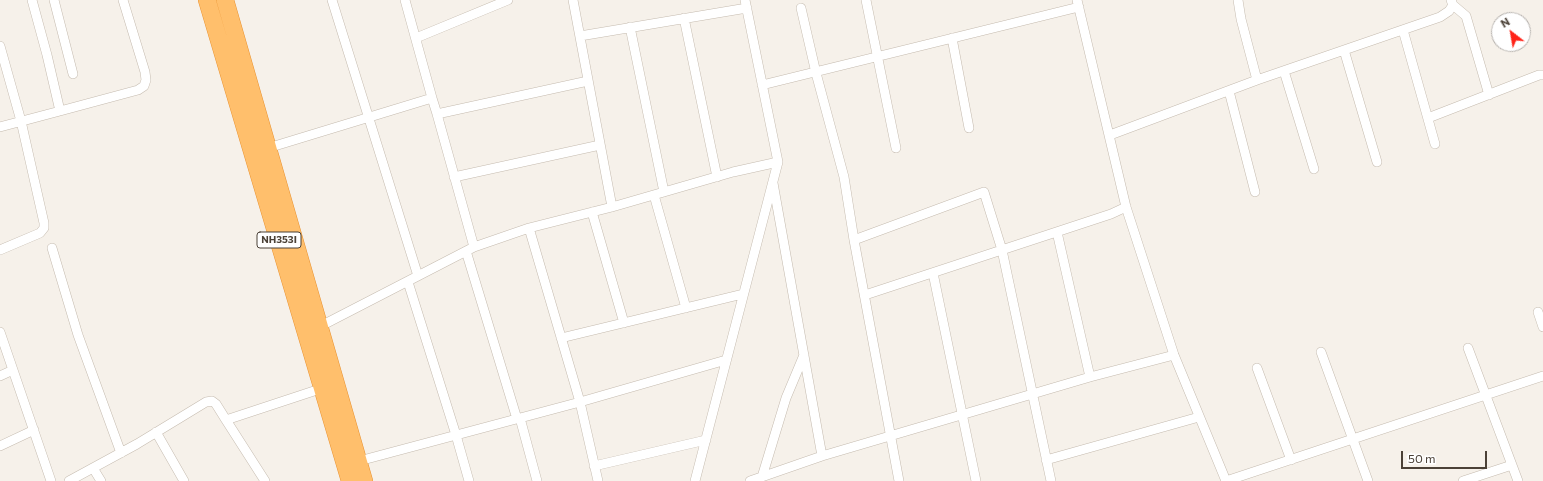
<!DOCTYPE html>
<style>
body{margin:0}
#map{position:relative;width:1543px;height:481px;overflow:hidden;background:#f6f1ea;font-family:Commissioner,sans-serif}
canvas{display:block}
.north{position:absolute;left:1491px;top:12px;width:40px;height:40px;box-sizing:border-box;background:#fff;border:1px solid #b7b3af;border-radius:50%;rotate:329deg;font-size:11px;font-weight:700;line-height:16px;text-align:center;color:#4b4137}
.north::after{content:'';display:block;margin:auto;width:14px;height:18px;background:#ff2318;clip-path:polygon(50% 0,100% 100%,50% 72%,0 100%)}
.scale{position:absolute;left:1401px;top:451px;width:86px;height:18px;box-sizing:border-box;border:2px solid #4b4137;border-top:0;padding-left:5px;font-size:12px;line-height:14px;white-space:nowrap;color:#4b4137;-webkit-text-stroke:3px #fff;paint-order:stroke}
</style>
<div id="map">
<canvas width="1543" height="481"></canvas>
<div class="north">N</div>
<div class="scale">50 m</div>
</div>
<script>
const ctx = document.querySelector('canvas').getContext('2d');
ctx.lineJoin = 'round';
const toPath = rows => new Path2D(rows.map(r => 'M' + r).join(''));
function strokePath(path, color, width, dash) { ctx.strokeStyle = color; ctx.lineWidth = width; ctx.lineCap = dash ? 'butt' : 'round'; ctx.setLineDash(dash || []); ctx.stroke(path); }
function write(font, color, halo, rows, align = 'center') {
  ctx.font = font + ' Commissioner,sans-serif'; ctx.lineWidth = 4; ctx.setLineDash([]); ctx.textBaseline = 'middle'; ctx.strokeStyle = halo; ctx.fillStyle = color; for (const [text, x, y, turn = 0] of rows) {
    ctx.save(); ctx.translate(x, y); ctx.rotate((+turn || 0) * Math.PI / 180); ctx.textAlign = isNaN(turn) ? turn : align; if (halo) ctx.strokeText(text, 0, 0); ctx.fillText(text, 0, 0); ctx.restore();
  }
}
const street = toPath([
 [54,0,73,74],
 [332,0,418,276],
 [405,0,432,98],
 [573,0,612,207],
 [866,0,896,148],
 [1077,0,1126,207,1174,355,1226,481],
 [1238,0,1241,19,1257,80],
 [1453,5,1466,16,1489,95],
 [801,8,816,73,844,177,854,240,984,192,1002,250,1051,481],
 [684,18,717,177],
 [630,27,664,192],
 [1403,30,1435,144],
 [580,36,747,8],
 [416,38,508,0],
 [952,38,969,128],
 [0,46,21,121,44,223,44,228,40,233,0,250],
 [1344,50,1377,162],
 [1284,71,1314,169],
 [762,85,1079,7],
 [1229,91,1255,192],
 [60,111,138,90,144,86,146,80,145,72,123,0],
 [437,114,474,247],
 [1428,118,1539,75,1543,75],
 [0,127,60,111,47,55,32,0],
 [1110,135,1257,80,1440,17,1449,11,1453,5,1451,0],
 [268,148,432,98,437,114,588,81],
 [454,177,600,145],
 [773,183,822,456],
 [654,195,686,308],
 [592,212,624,323],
 [529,228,580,402,598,481],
 [1057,232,1090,377],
 [854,240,899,481],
 [52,248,78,335,121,453],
 [466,251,517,419],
 [933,273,976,481],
 [408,282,456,435,469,481],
 [865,295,1111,214,1126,207],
 [1538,312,1543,327],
 [317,328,474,247,529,228,612,207,733,172,778,162],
 [0,332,51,481],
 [561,338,743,294],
 [1468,348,1518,481],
 [1321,352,1368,481],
 [1257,368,1291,460],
 [0,376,13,370],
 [520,418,537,481],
 [226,420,265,481],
 [156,432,184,481],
 [0,446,34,430],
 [1046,460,1199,417],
 [359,461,580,402,726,360],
 [594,466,706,440],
 [93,468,101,481],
 [762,477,786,398,804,355],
 [69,481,137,444,206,402,212,401,216,404,226,420,323,388],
 [695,481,778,162,745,0],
 [750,481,822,456,1090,377,1174,355],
 [1226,481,1543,376],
 [1463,481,1512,465]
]);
const highway = toPath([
 [207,0,350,481],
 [225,0,364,481]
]);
const shields = [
 [279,240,44]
];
const shieldNames = [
 ["NH353I",279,240]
];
strokePath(street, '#c5bbaf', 10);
strokePath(highway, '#e89232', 18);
strokePath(street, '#fff', 9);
strokePath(highway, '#ffbf6c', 17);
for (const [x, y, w] of shields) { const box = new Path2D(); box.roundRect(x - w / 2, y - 8, w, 16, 3); ctx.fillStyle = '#fff'; ctx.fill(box); strokePath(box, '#4b4137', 1); }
write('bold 10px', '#4b4137', null, shieldNames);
</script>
